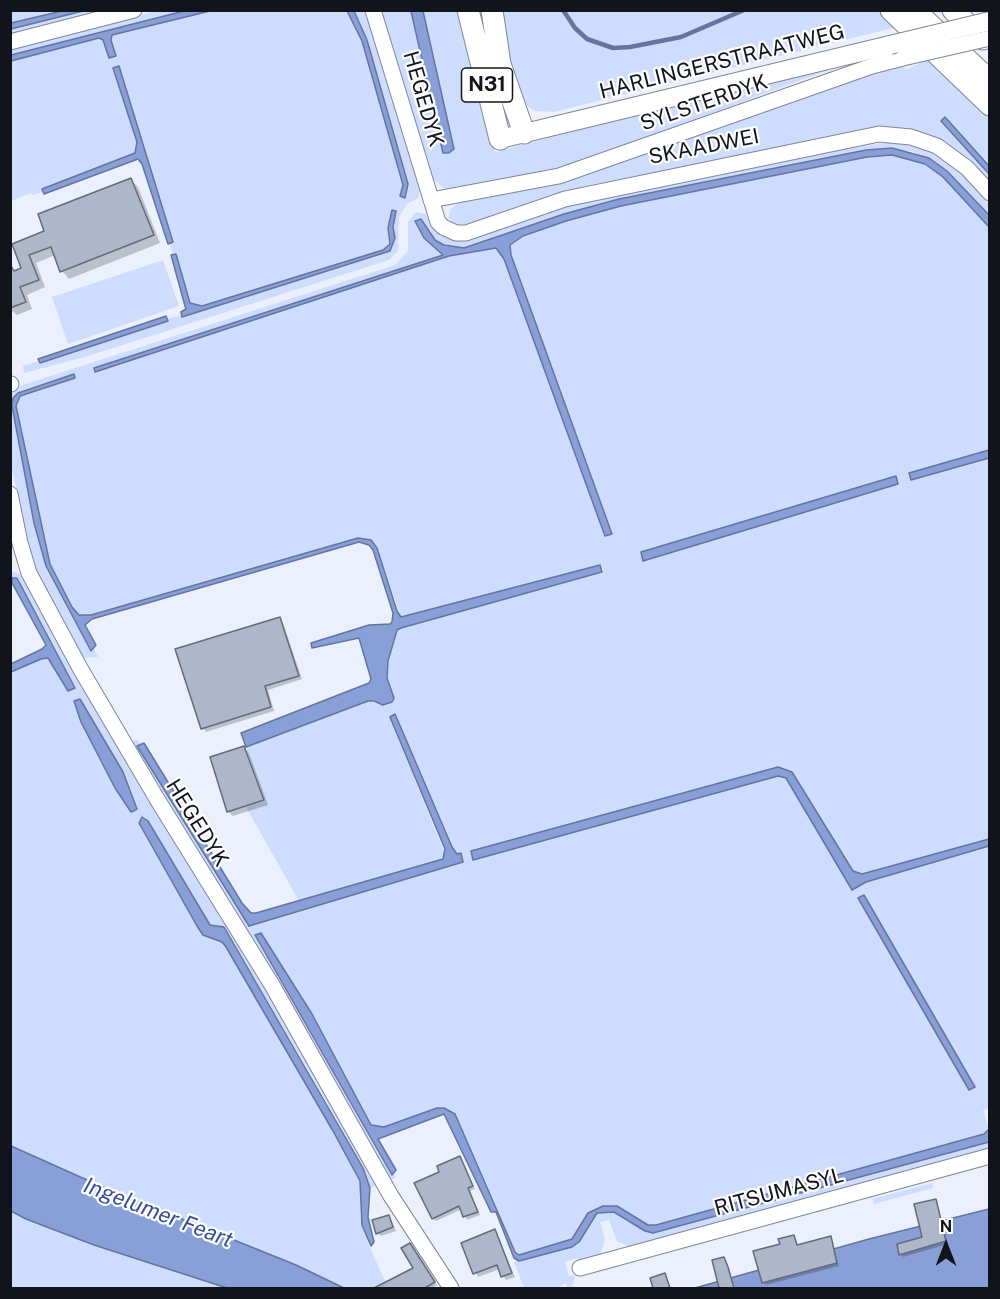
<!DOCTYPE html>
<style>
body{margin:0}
#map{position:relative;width:1000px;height:1299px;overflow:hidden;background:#ebf0fc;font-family:"Public Sans",sans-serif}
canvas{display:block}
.frame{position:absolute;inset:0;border:12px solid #12141b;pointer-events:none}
.north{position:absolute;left:916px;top:1215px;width:60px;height:60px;-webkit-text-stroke:4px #fdfdfd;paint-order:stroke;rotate:0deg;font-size:16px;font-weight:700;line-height:24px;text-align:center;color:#12141b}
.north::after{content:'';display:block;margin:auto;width:21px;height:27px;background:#12141b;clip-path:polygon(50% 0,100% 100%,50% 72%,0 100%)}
</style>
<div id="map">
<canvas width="1000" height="1299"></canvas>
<div class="frame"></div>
<div class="north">N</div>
</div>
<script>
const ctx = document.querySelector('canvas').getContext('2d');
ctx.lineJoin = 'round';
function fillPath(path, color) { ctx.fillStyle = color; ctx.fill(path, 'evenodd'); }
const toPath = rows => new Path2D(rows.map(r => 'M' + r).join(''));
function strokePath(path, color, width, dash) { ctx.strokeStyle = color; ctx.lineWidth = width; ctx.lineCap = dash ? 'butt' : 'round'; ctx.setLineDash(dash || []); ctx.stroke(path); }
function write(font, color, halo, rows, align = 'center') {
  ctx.font = font + ' "Public Sans",sans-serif'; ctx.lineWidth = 4.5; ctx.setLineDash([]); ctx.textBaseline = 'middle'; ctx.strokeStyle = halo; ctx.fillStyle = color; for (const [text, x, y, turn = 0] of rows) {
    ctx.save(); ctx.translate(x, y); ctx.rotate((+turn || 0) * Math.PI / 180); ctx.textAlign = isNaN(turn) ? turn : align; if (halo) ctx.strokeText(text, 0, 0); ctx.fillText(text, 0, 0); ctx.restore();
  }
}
const green = toPath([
 [11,10,62,10,62,11,11,23],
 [210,10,347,11,362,41,403,188,409,189,367,40,354,11,365,11,372,25,420,190,418,198,407,204,399,217,398,251,389,260,85,357,24,373,23,366,39,361,40,363,167,321,167,319,181,315,182,317,384,254,395,238,393,227,396,211,388,228,390,244,383,250,202,306,192,306,176,254,173,255,170,243,173,241,119,66,113,68,137,142,135,153,42,189,43,192,32,195,31,193,11,201,11,61,99,38,103,40,110,58,116,56,111,40,112,35],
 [882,10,901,26,554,112,535,111,523,103,515,86,499,11],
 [83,11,110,11,11,36,10,29],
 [157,11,188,11,11,55,10,48],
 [380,11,411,11,443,153,437,68,423,11,462,11,495,152,847,59,850,62,577,163,547,173,445,189,431,177],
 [936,55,989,110,989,166,945,117,941,121,989,174,989,184,922,133,877,128,594,184,550,195,460,227,448,218,451,209,459,202,902,64,906,70],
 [888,142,914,145,937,155,962,173,989,204,989,215,947,171,929,158,911,151,866,150,619,199,564,214,464,248,444,245,435,240,421,219,415,221,424,238,443,255,94,368,96,372,449,256,496,248,504,259,606,536,612,533,509,249,514,240,566,221,621,206,867,157,892,155,925,164,943,177,989,227,989,450,909,474,911,480,989,458,989,839,873,871,862,874,853,871,792,772,778,767,471,851,474,860,778,776,786,778,852,890,866,882,989,846,990,1108,983,1110,989,1129,984,1134,656,1225,648,1225,603,1206,572,1239,520,1255,515,1252,455,1114,437,1108,384,1127,371,1125,312,1014,255,936,385,1164,396,1177,391,1180,130,743,136,739,141,744,138,746,249,926,463,862,461,853,457,854,452,847,395,714,390,718,445,854,437,862,299,901,246,807,265,801,246,747,368,701,388,705,392,702,394,698,387,678,388,661,397,630,401,628,602,573,603,569,600,565,401,617,377,548,365,538,91,615,79,615,72,607,50,564,16,406,20,396,73,374,25,389,13,398,15,423,41,547,68,610,91,651,94,649,98,657,82,658,34,571,11,464,10,389,395,265,408,251,408,222,416,212,425,214,439,234,453,239,569,203,749,166],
 [896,476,898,484,643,560,642,552],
 [864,895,975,1087,969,1090,858,899],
 [163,260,179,306,68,344,52,297],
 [14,572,22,575,267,987,371,1170,368,1172,376,1186,370,1188,363,1168,314,1079,224,927,210,925,148,821,145,818,139,820,197,926,203,935,222,942,226,947,333,1131,360,1181,363,1200,360,1213,368,1243,388,1288,344,1288,296,1265,105,1188,11,1146,11,672,41,659,49,658,68,691,75,688,17,579,11,577,11,573],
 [80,699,123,772,137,809,131,812,115,788,81,722],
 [989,1142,989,1151,632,1248,617,1241,609,1220,600,1222,605,1240,600,1255,579,1263,577,1258,565,1262,569,1276,575,1275,572,1288,568,1288,566,1283,560,1286,561,1288,524,1288,514,1262,572,1247,579,1242,597,1213,614,1212,645,1231,653,1233],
 [932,1183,933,1188,874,1204,872,1199],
 [10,1211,94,1245,227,1288,11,1288]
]);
const water = toPath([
 [188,10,210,11,112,35,111,40,116,56,109,58,103,40,99,38,11,61,11,55,188,10],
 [62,11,83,11,11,29,11,23,62,11],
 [347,11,354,11,367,40,408,184,405,198,400,196,403,185,362,41,347,11],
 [411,11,423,11,454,149,449,153,443,153,411,11],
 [119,66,173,242,168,244,142,164,138,159,44,194,42,189,135,153,137,142,113,68,119,66],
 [945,117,989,166,989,174,941,121,945,117],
 [892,148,929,158,947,171,989,215,989,227,943,177,925,164,892,155,867,157,621,206,566,221,523,236,510,245,511,255,612,534,605,536,504,259,496,248,449,256,95,372,94,368,443,255,424,238,415,221,421,219,435,240,444,245,464,248,564,214,619,199,866,150,892,148],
 [392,210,396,211,393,227,395,238,390,251,182,317,181,312,186,309,185,306,171,255,176,254,190,303,202,306,383,250,390,244,388,228,392,210],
 [166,316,168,321,40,363,38,359,166,316],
 [74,374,75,378,20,396,16,406,50,564,72,607,79,615,91,615,358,538,371,540,377,548,397,611,401,617,600,565,602,572,401,628,397,630,388,661,387,678,394,698,392,702,383,705,374,701,368,701,246,747,241,733,369,683,371,679,359,638,312,648,311,643,369,625,390,624,392,622,393,613,373,550,369,545,359,542,92,619,85,625,96,645,91,651,46,566,34,523,12,406,13,398,18,393,74,374],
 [989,450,989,458,911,480,909,473,989,450],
 [896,476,898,484,643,561,641,552,896,476],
 [12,578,17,578,75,688,68,691,48,658,41,659,11,672,11,664,42,649,46,645,12,583,12,578],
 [80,699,123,772,137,809,134,811,131,812,115,788,81,722,74,701,80,699],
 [395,714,452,847,457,854,461,853,463,862,249,926,137,746,144,743,242,903,251,913,256,913,443,859,445,849,390,717,395,714],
 [778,767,792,772,853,871,862,874,873,871,989,839,989,846,866,882,852,890,786,778,778,776,473,860,471,851,778,767],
 [142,817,148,821,210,925,224,927,363,1168,370,1188,368,1217,374,1242,371,1246,362,1225,360,1181,333,1131,226,947,222,942,203,935,197,926,139,823,142,817],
 [864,895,975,1087,969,1090,858,898,864,895],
 [261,933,312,1014,371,1125,384,1127,437,1108,444,1108,455,1114,515,1252,519,1255,572,1239,588,1213,603,1206,617,1206,648,1225,656,1225,984,1134,989,1129,989,1142,653,1233,645,1231,614,1212,597,1213,579,1242,572,1247,519,1261,514,1258,496,1212,491,1212,444,1114,378,1139,396,1170,392,1175,255,935,261,933],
 [11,1146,105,1188,296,1265,344,1288,227,1288,94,1245,26,1219,11,1211,11,1146],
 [989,1209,989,1288,695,1288,869,1239,989,1209]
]);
const shadow = toPath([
 [131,180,138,187,160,243,69,279,62,271,55,255,36,263,45,287,27,295,32,309,17,315,10,309,10,274,23,269,14,244,46,232],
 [279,619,283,623,302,679,268,690,274,711,206,732,203,728],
 [244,747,249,753,268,805,233,816,228,811],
 [460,1158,475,1189,470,1191,480,1215,467,1220,462,1209,436,1221,433,1218,441,1173],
 [935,1201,948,1244,903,1257,901,1254,924,1238],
 [389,1216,396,1231,381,1236,378,1233],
 [495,1231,515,1277,506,1280,500,1269,478,1277,463,1243],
 [794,1237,798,1247,830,1238,839,1266,766,1285,763,1282,782,1245],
 [411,1249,437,1285,432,1288,390,1288,387,1283,415,1269]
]);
const stream = toPath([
 [563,10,575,28,587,39,613,48,630,47,681,37,744,10]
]);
const building = toPath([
 [131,178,154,235,60,272,51,247,29,255,39,280,20,287,26,302,10,308,10,264,14,271,21,268,12,244,44,231,38,214,131,178],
 [280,617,299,676,265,686,271,707,201,729,175,649,280,617],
 [244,746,264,800,227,812,210,757,244,746],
 [460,1156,473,1186,468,1188,478,1212,463,1217,459,1206,432,1219,414,1183,439,1172,437,1166,460,1156],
 [936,1199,946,1241,899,1255,897,1244,922,1237,914,1204,936,1199],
 [389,1215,393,1227,376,1234,372,1220,389,1215],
 [495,1229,512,1273,501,1277,497,1265,473,1274,461,1243,495,1229],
 [794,1235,797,1245,831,1236,837,1263,762,1283,753,1251,780,1244,778,1239,794,1235],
 [410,1243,435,1282,425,1288,374,1288,413,1268,401,1248,410,1243],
 [724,1257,728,1267,734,1288,719,1288,712,1260,724,1257],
 [665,1273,670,1288,653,1288,650,1278,665,1273]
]);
const minor = toPath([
 [373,10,438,222,443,227,456,233,466,233,565,199,879,134,911,137,937,146,967,168,990,193],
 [10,42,134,10],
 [431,200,559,176,872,66,903,58],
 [10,384,11,384],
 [10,494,20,543,29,573,80,668,157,799,272,985,391,1196,451,1288],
 [580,1268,990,1156]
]);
const major = toPath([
 [500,139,890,45]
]);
const highway = toPath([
 [468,10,500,139],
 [492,10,500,64,524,133],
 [891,10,990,105],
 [914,10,990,81],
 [953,10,983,39]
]);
const minorBridge = toPath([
 [903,58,990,38]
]);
const majorBridge = toPath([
 [890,45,990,21]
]);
const shields = [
 [487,85,51]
];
const shieldNames = [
 ["N31",487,85]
];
const streetNames = [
 ["HARLINGERSTRAATWEG",722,62,-14],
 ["HEGEDYK",423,99,74],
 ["SYLSTERDYK",704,103,-19],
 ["SKAADWEI",704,147,-11],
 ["HEGEDYK",197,823,58],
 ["RITSUMASYL",779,1192,-15]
];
const waterNames = [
 ["Ingelumer Feart",158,1213,21]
];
fillPath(green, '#cedcfe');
fillPath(water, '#889fd7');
strokePath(water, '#65759f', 1.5);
fillPath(shadow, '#0003');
strokePath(stream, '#65759f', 4.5);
fillPath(building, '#aeb6c9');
strokePath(building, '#646b7c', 1.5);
strokePath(minor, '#808798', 17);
strokePath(major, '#808798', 20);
strokePath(highway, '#808798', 23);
strokePath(minor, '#fff', 15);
strokePath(major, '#fff', 18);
strokePath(highway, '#fff', 21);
strokePath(minorBridge, '#808798', 17, []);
strokePath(majorBridge, '#808798', 20, []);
strokePath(minorBridge, '#fff', 15);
strokePath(majorBridge, '#fff', 18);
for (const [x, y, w] of shields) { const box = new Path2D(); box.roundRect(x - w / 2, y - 17, w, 34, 4.5); ctx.fillStyle = '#fdfdfd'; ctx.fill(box); strokePath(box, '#12141b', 1.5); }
write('bold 20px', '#12141b', null, shieldNames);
write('21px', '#12141b', '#fdfdfd', streetNames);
write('italic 22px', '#375095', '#fdfdfd', waterNames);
</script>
